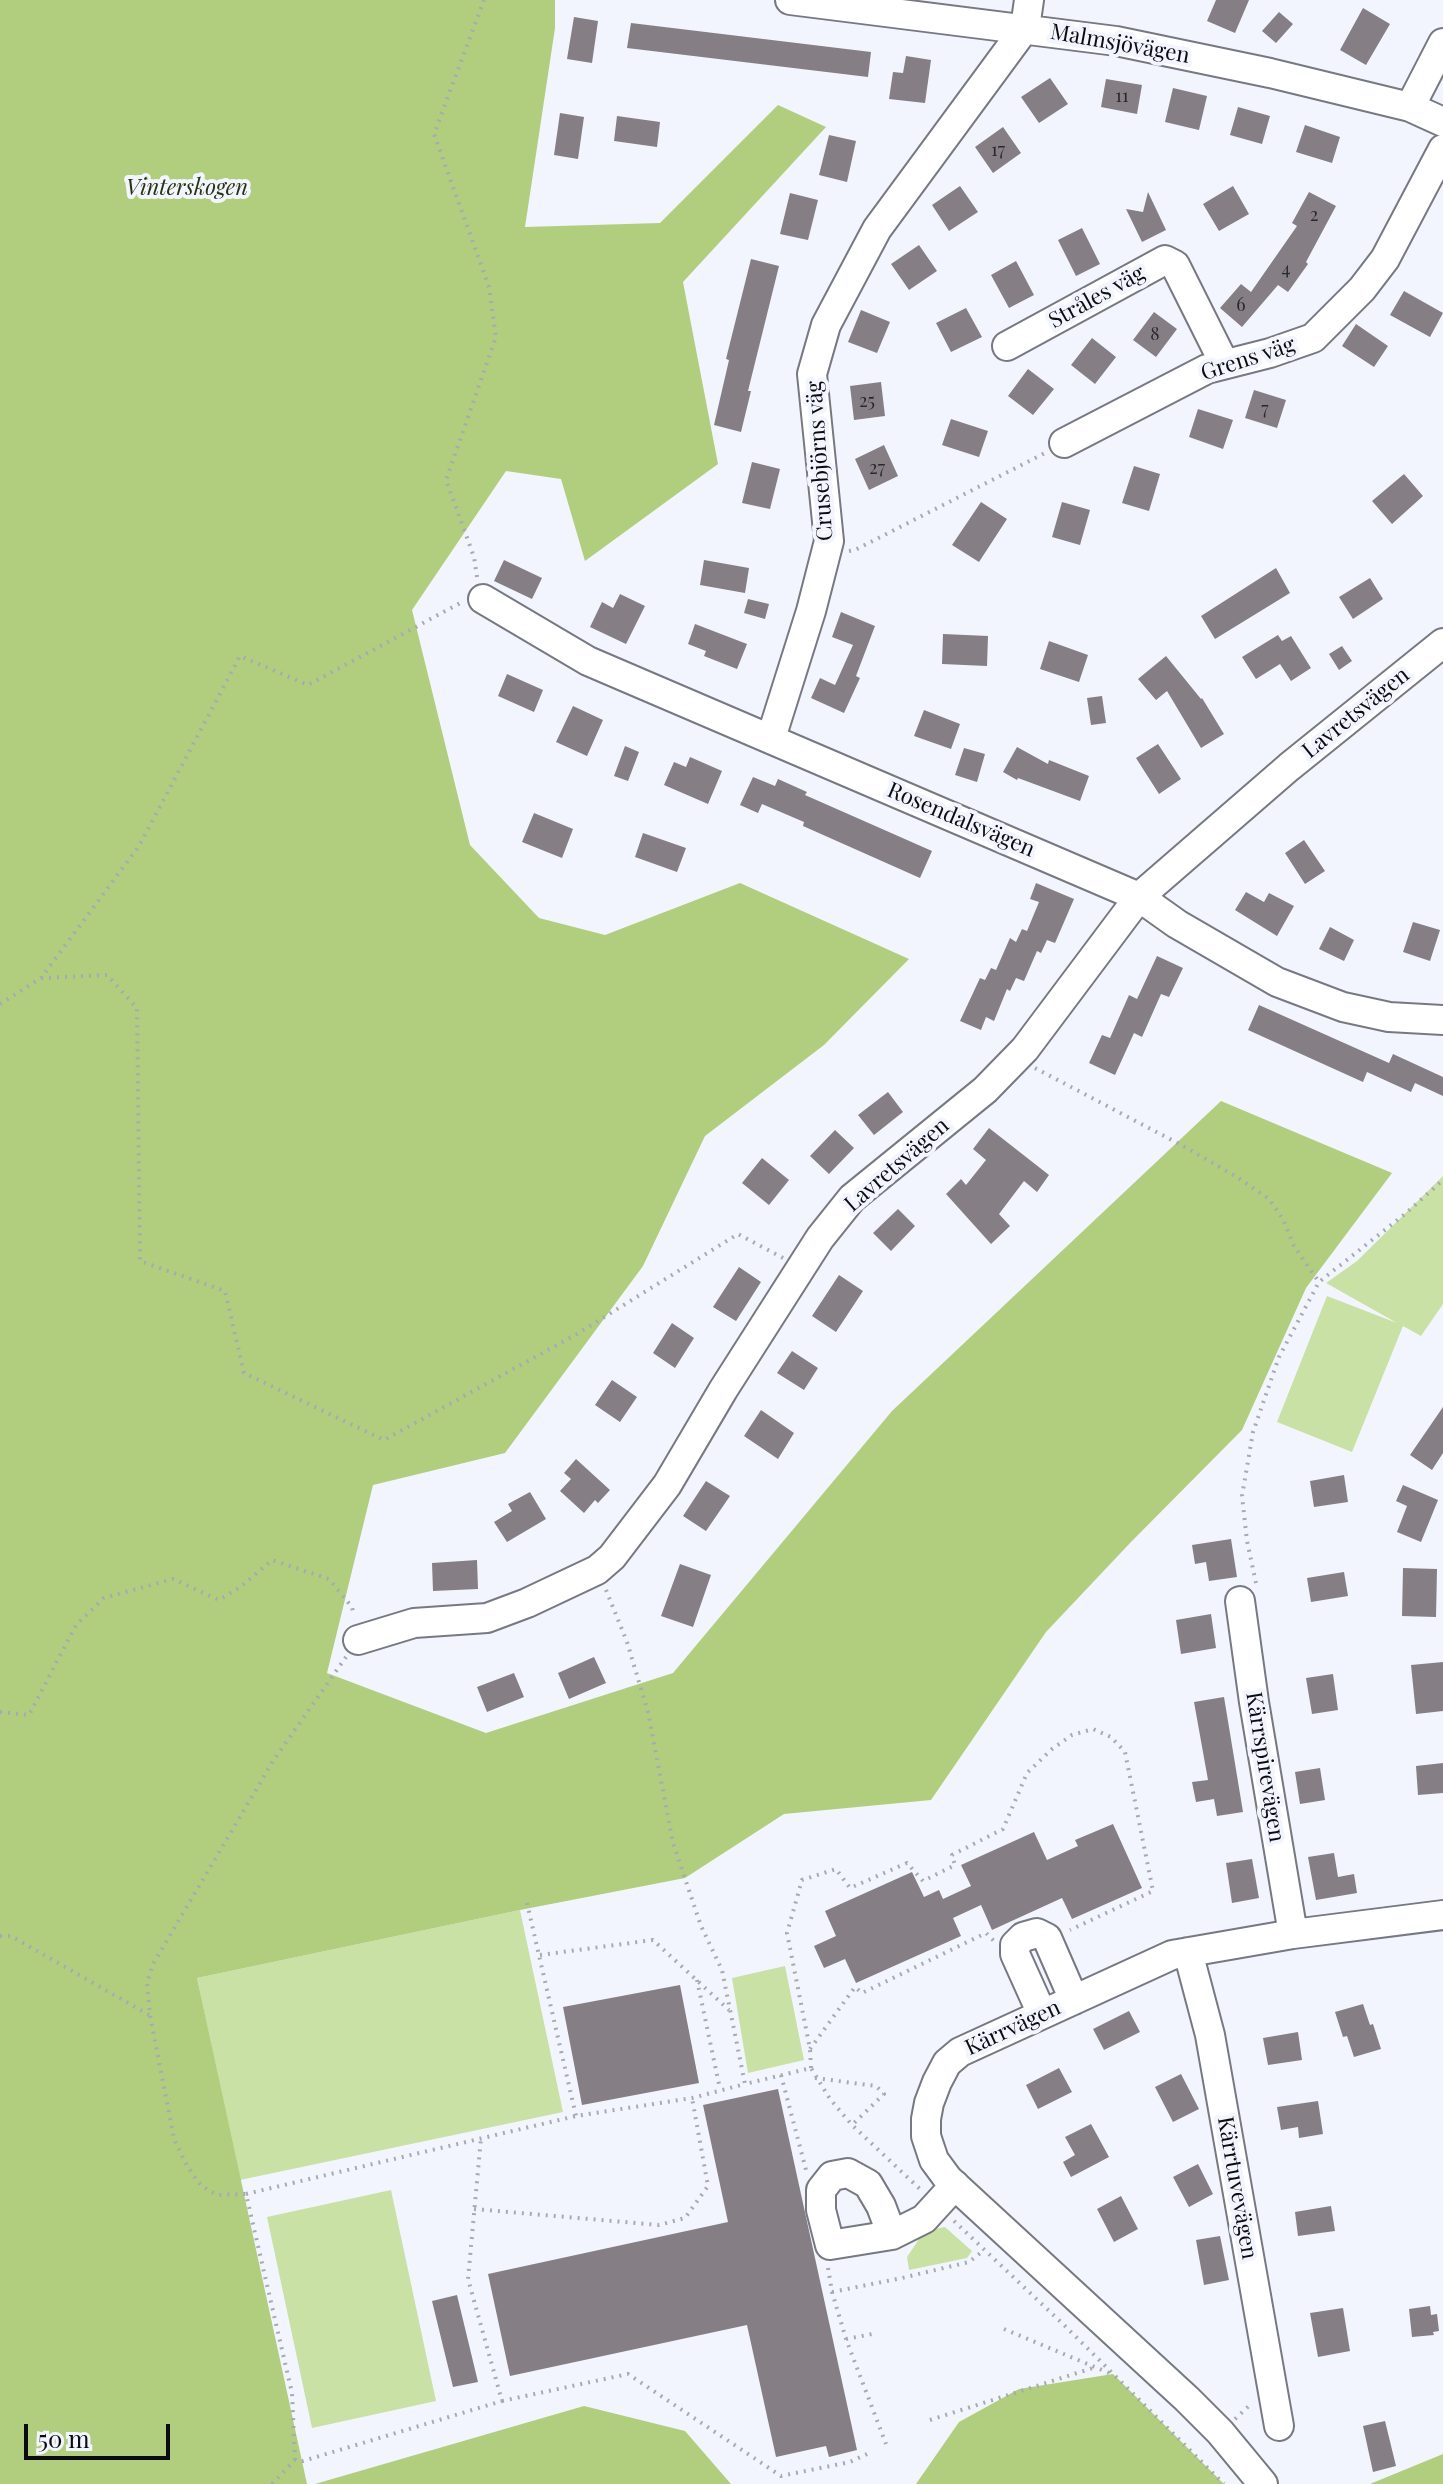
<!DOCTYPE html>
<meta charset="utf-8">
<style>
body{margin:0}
#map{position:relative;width:1443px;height:2484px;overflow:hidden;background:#f2f5fe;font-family:"Playfair Display",serif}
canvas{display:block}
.scale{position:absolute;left:24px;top:2424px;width:146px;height:36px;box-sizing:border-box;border:4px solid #0b0c0f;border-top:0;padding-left:10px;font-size:24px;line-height:28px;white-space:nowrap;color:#0b0c0f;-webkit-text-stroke:6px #f2f5fe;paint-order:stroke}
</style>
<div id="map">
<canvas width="1443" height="2484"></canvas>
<div class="scale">50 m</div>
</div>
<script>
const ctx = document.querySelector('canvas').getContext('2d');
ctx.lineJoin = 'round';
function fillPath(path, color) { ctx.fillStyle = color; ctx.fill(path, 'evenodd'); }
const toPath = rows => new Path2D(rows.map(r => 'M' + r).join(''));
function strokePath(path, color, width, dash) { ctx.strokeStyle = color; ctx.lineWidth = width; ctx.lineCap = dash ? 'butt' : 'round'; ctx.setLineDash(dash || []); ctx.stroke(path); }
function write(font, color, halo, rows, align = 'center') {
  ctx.font = font + ' "Playfair Display",serif'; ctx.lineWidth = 8; ctx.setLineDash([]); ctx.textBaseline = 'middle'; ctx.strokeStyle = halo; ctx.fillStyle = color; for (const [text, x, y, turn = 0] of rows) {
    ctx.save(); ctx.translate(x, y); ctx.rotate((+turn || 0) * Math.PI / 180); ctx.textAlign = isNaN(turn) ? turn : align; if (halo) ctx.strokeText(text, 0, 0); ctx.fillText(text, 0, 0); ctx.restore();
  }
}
const green = toPath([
 [1443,1176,1443,1304,1421,1336,1403,1326,1352,1452,1277,1422,1327,1296,1397,1323,1326,1283,1357,1261],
 [520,1910,563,2112,240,2180,197,1978],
 [785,1966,804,2060,748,2073,732,1978],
 [391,2190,436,2401,312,2428,267,2217],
 [945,2227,972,2251,967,2258,909,2270,907,2257,921,2236,935,2229]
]);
const forest = toPath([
 [0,0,555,0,555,28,525,227,660,223,778,105,826,127,683,282,718,464,585,561,561,479,506,471,412,610,470,845,539,918,605,935,740,883,909,959,824,1045,705,1136,643,1266,505,1453,373,1485,327,1673,486,1733,673,1673,892,1411,1221,1101,1392,1173,1306,1288,1242,1430,1131,1542,1046,1632,931,1800,784,1814,685,1878,520,1910,197,1978,307,2484,0,2484],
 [1113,2374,1224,2484,916,2484,959,2422,1019,2389],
 [584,2406,685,2431,731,2484,315,2484],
 [1443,2454,1443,2484,1370,2484]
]);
const building = toPath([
 [1216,0,1249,0,1235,33,1207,21],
 [1363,8,1390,24,1366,65,1340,50],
 [1279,12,1293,24,1276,43,1262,31],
 [574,17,598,21,592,63,567,59],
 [631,23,871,52,868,77,627,48],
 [906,56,931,60,925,103,889,99,893,72,903,73],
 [1050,78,1068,104,1039,123,1021,97],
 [1106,79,1142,85,1137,114,1101,107],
 [1173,88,1207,96,1199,130,1165,122],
 [1238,107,1270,116,1262,144,1230,135],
 [560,113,584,117,578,159,554,155],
 [617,116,660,122,657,147,614,141],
 [1305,125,1340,137,1332,163,1296,152],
 [1003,127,1021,153,993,173,975,147],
 [829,135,856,141,847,182,819,175],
 [960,186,978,212,949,231,932,205],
 [1233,186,1249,214,1219,231,1203,204],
 [1148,192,1166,230,1142,242,1126,209,1143,212],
 [1309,192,1336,206,1306,262,1308,264,1288,292,1278,285,1242,327,1220,308,1241,284,1251,292,1297,226,1292,223],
 [790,193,818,200,808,240,780,234],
 [1082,228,1100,264,1076,276,1058,240],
 [919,245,937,271,909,290,891,264],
 [751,259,779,266,748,391,751,391,741,432,714,425,729,360,726,359],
 [1016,261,1034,295,1009,308,991,275],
 [1404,291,1443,313,1430,337,1390,315],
 [966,308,982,337,951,352,936,323],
 [861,310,890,322,877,353,848,342],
 [1154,312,1177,329,1156,357,1133,340],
 [1356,324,1388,346,1374,367,1342,346],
 [1092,338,1116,357,1095,384,1071,365],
 [1028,369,1054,389,1033,415,1008,396],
 [881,382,885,416,854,420,850,386],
 [1254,390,1286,400,1277,428,1245,418],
 [1198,409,1233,420,1223,449,1189,437],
 [951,419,988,431,979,457,942,445],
 [884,445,898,476,869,490,855,459],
 [752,462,780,469,770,509,742,503],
 [1134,466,1160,474,1149,511,1122,503],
 [1404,474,1423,496,1392,524,1372,501],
 [981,502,1007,519,979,562,952,545],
 [1062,502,1090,510,1080,545,1052,537],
 [504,560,542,578,532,599,494,581],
 [704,560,749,568,745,593,700,585],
 [1276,568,1290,593,1215,639,1201,616],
 [1370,578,1383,599,1353,619,1339,597],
 [620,594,645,606,626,644,590,627,602,602,613,608],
 [748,599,769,604,765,619,744,613],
 [841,612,875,626,856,676,860,678,844,713,811,698,820,678,835,685,853,645,832,637],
 [695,624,747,644,737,669,704,656,706,651,688,644],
 [943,634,988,636,987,666,942,664],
 [1278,635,1282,641,1291,636,1311,668,1291,681,1280,664,1256,679,1242,657],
 [1049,641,1088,655,1079,682,1040,669],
 [1342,646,1352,661,1339,670,1329,654],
 [1166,656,1201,699,1202,698,1224,734,1201,748,1167,691,1156,700,1138,679],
 [507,674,543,690,534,712,498,696],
 [1102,696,1106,723,1091,725,1087,698],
 [573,706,603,720,587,756,556,742],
 [924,710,960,724,951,749,914,736],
 [1158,744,1181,779,1159,794,1136,758],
 [625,746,639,752,628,781,614,776],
 [1017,747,1048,764,1049,760,1089,776,1080,801,1018,778,1017,780,1003,772],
 [964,748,985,754,977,782,955,775],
 [690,757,722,771,708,804,664,785,674,762,686,767],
 [753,777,775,786,778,779,807,792,805,795,932,851,920,878,803,826,804,822,762,804,758,813,740,805],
 [534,813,573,829,562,858,522,842],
 [643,833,686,848,677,872,635,857],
 [1304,840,1325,871,1305,884,1285,853],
 [1036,883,1074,899,1055,943,1047,940,1041,953,1037,951,1024,981,1016,978,1010,991,1007,989,994,1021,986,1017,981,1030,960,1021,980,978,985,980,991,968,996,970,1010,938,1016,942,1022,929,1027,931,1039,902,1030,899],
 [1246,892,1264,902,1269,893,1294,906,1277,936,1235,910],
 [1413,922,1440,930,1430,961,1403,952],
 [1330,927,1354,940,1344,961,1319,949],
 [1157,956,1183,968,1169,997,1161,994,1142,1037,1134,1033,1115,1075,1089,1063,1102,1035,1110,1038,1129,995,1137,999],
 [1259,1005,1389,1063,1393,1054,1443,1077,1443,1096,1415,1083,1411,1092,1367,1072,1363,1082,1248,1030],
 [888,1092,903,1112,874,1135,858,1115],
 [989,1128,1049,1175,1037,1192,1024,1181,999,1214,1010,1226,991,1244,946,1194,961,1179,966,1185,986,1160,973,1149],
 [835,1130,854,1148,829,1174,810,1156],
 [762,1158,789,1180,769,1205,742,1183],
 [898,1209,915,1226,891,1251,873,1233],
 [739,1267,761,1282,736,1321,713,1307],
 [839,1275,863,1291,836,1332,812,1316],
 [672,1323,694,1338,675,1368,653,1353],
 [792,1351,818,1368,804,1390,777,1373],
 [612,1380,637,1397,620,1422,595,1405],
 [1443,1407,1443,1453,1432,1470,1410,1455],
 [761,1410,794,1433,778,1459,744,1436],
 [576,1459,610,1490,598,1503,595,1500,584,1513,560,1491,571,1479,564,1473],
 [1344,1475,1348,1502,1314,1507,1310,1481],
 [706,1481,730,1496,706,1531,683,1516],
 [1403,1485,1438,1500,1421,1542,1397,1532,1407,1506,1396,1501],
 [530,1492,546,1519,507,1542,494,1522,512,1511,508,1504],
 [1231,1539,1237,1577,1209,1581,1206,1562,1195,1564,1192,1545],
 [477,1560,478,1589,433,1591,432,1563],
 [680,1564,711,1575,693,1627,661,1616],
 [1403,1568,1437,1569,1436,1617,1402,1616],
 [1344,1572,1348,1596,1311,1602,1307,1578],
 [1211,1614,1216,1648,1181,1654,1176,1620],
 [594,1657,606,1683,569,1699,558,1673],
 [1443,1662,1443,1711,1416,1714,1411,1665],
 [514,1673,524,1697,487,1712,477,1687],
 [1333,1674,1338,1710,1312,1714,1306,1678],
 [1224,1697,1243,1812,1217,1816,1214,1799,1196,1802,1192,1782,1208,1780,1194,1702],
 [1443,1763,1443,1793,1418,1795,1416,1766],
 [1320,1768,1325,1800,1300,1804,1295,1772],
 [1113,1824,1142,1888,1072,1919,1062,1898,992,1930,981,1905,953,1918,961,1936,856,1983,845,1959,824,1968,814,1946,836,1936,825,1911,912,1872,924,1897,939,1890,943,1899,971,1886,961,1865,1034,1832,1047,1860,1078,1846,1075,1840],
 [1334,1853,1338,1877,1354,1874,1357,1893,1316,1900,1308,1857],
 [1252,1859,1259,1898,1232,1903,1226,1863],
 [680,1985,699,2083,582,2105,563,2007],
 [1363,2004,1370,2025,1373,2024,1381,2049,1354,2057,1347,2036,1343,2037,1335,2012],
 [1129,2011,1140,2032,1104,2050,1093,2029],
 [1298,2032,1302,2060,1268,2065,1263,2038],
 [1059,2068,1072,2092,1038,2109,1026,2085],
 [1181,2074,1199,2109,1173,2122,1155,2087],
 [778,2089,857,2450,829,2457,826,2446,776,2457,747,2325,510,2376,488,2274,728,2222,703,2105],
 [1318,2101,1323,2134,1299,2138,1298,2127,1281,2130,1277,2107],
 [1091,2124,1109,2157,1071,2177,1063,2162,1075,2155,1065,2137],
 [1198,2164,1213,2194,1189,2207,1173,2177],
 [1121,2196,1138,2229,1114,2242,1097,2209],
 [1331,2206,1335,2231,1298,2236,1295,2212],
 [1220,2236,1229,2280,1204,2285,1196,2240],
 [457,2295,478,2382,453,2387,432,2301],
 [1430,2306,1431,2315,1437,2314,1439,2331,1433,2332,1434,2335,1412,2337,1409,2309],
 [1343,2308,1350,2351,1318,2357,1310,2313],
 [1385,2421,1396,2466,1373,2472,1363,2426]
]);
const path = toPath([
 [849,551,855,550,1045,453],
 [477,577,474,557,446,480,496,337,489,287,434,134,484,0],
 [41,978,107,975,137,1008,140,1261,225,1291,244,1373,384,1440,577,1334,738,1234,783,1258],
 [0,1004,41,978,139,846,240,656,308,685,462,602],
 [1035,1068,1183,1146,1237,1177,1269,1199,1283,1219,1294,1246,1319,1282],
 [1256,1583,1247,1541,1242,1496,1253,1432,1279,1357,1319,1282,1405,1214,1443,1180],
 [606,1590,627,1642,648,1712,673,1843,701,1926,722,1970,745,2084,811,2068,830,2099,852,2125,921,2190],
 [0,1712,29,1715,76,1625,104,1598,173,1579,219,1600,242,1586,272,1560,329,1579,352,1607,354,1616],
 [527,1903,576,2116],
 [0,1936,11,1936,149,2015],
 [540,1955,653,1940,729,2010],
 [697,1980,720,2089],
 [810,2049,855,1987,862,1993,986,1933,994,1941],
 [811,2068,810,2049,787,1933,802,1880,836,1869,850,1888,907,1863,923,1881,955,1865,952,1855,1003,1829,1027,1773,1052,1749,1072,1735,1093,1729,1111,1737,1125,1752,1153,1891,1070,1930],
 [781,2075,806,2170],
 [815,2078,876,2086,884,2094,852,2125],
 [246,2194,576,2116,692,2098,745,2084],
 [474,2209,659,2225,685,2218,708,2186,692,2098],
 [954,2221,1064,2325,1224,2484],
 [828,2268,832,2292,846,2339,886,2444],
 [832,2292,902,2278,969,2262,983,2251],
 [1004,2329,1109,2373],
 [846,2339,872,2334],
 [502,2401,628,2374,781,2476,850,2462,867,2454],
 [1235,2419,1252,2403],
 [930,2420,1096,2367],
 [295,2460,292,2393,246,2194,219,2195,209,2191,198,2182,185,2162,174,2139,150,2015,147,1983,153,1964,273,1761,346,1657],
 [272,2484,295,2460,303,2461,502,2401,468,2279,481,2138]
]);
const minor = toPath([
 [790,0,1116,41,1270,73,1410,107,1443,122],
 [1410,107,1443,43],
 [1007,346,1165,260,1175,265,1224,363],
 [1064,443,1207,369,1270,353,1313,338,1362,289,1385,259,1443,149],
 [483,599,588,661,1139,897,1177,924,1277,982,1343,1007,1389,1017,1443,1020],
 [771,738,811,611,829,541,812,374,826,325,877,229,1025,28,1029,0],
 [1240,1601,1254,1702,1293,1934],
 [358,1640,414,1623,487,1618,527,1603,597,1570,612,1557,667,1485,723,1390,820,1238,852,1198,985,1090,1025,1049,1139,897,1289,767,1443,643],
 [1188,1952,1210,2035,1279,2426],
 [1042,2014,1015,1954,1015,1945,1023,1937,1037,1933,1047,1938,1074,2000],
 [892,2235,830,2245,821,2210,821,2190,832,2176,848,2173,868,2184,881,2206,892,2235,924,2219,955,2185],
 [1263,2484,1220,2432,1187,2399,948,2179,934,2160,926,2136,926,2119,929,2103,937,2082,947,2063,960,2052,1172,1955,1293,1934,1443,1915]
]);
const numberNames = [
 ["11",1122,96],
 ["17",998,150],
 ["2",1314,215],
 ["4",1286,269],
 ["6",1241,305],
 ["8",1155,334],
 ["25",867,401],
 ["7",1265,409],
 ["27",877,468]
];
const streetNames = [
 ["Malmsjövägen",1120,44,10],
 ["Stråles väg",1097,297,-29],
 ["Grens väg",1248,359,-18],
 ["Crusebjörns väg",820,461,-94],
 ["Lavretsvägen",1356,713,-39],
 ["Rosendalsvägen",961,820,23],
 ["Lavretsvägen",897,1165,-41],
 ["Kärrspirevägen",1265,1767,81],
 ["Kärrvägen",1013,2028,-25],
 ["Kärrtuvevägen",1237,2188,80]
];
const parkNames = [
 ["Vinterskogen",187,188]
];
fillPath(green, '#c9e1a4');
fillPath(forest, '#b0ce7d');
fillPath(building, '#857e85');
strokePath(minor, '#767981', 32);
strokePath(path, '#a7aab1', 4, [2, 6]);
strokePath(minor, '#fff', 28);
write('18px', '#2a282c', null, numberNames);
write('22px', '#0b0c0f', '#f2f5fe', streetNames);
write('italic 22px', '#263210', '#f2f5fe', parkNames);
</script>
